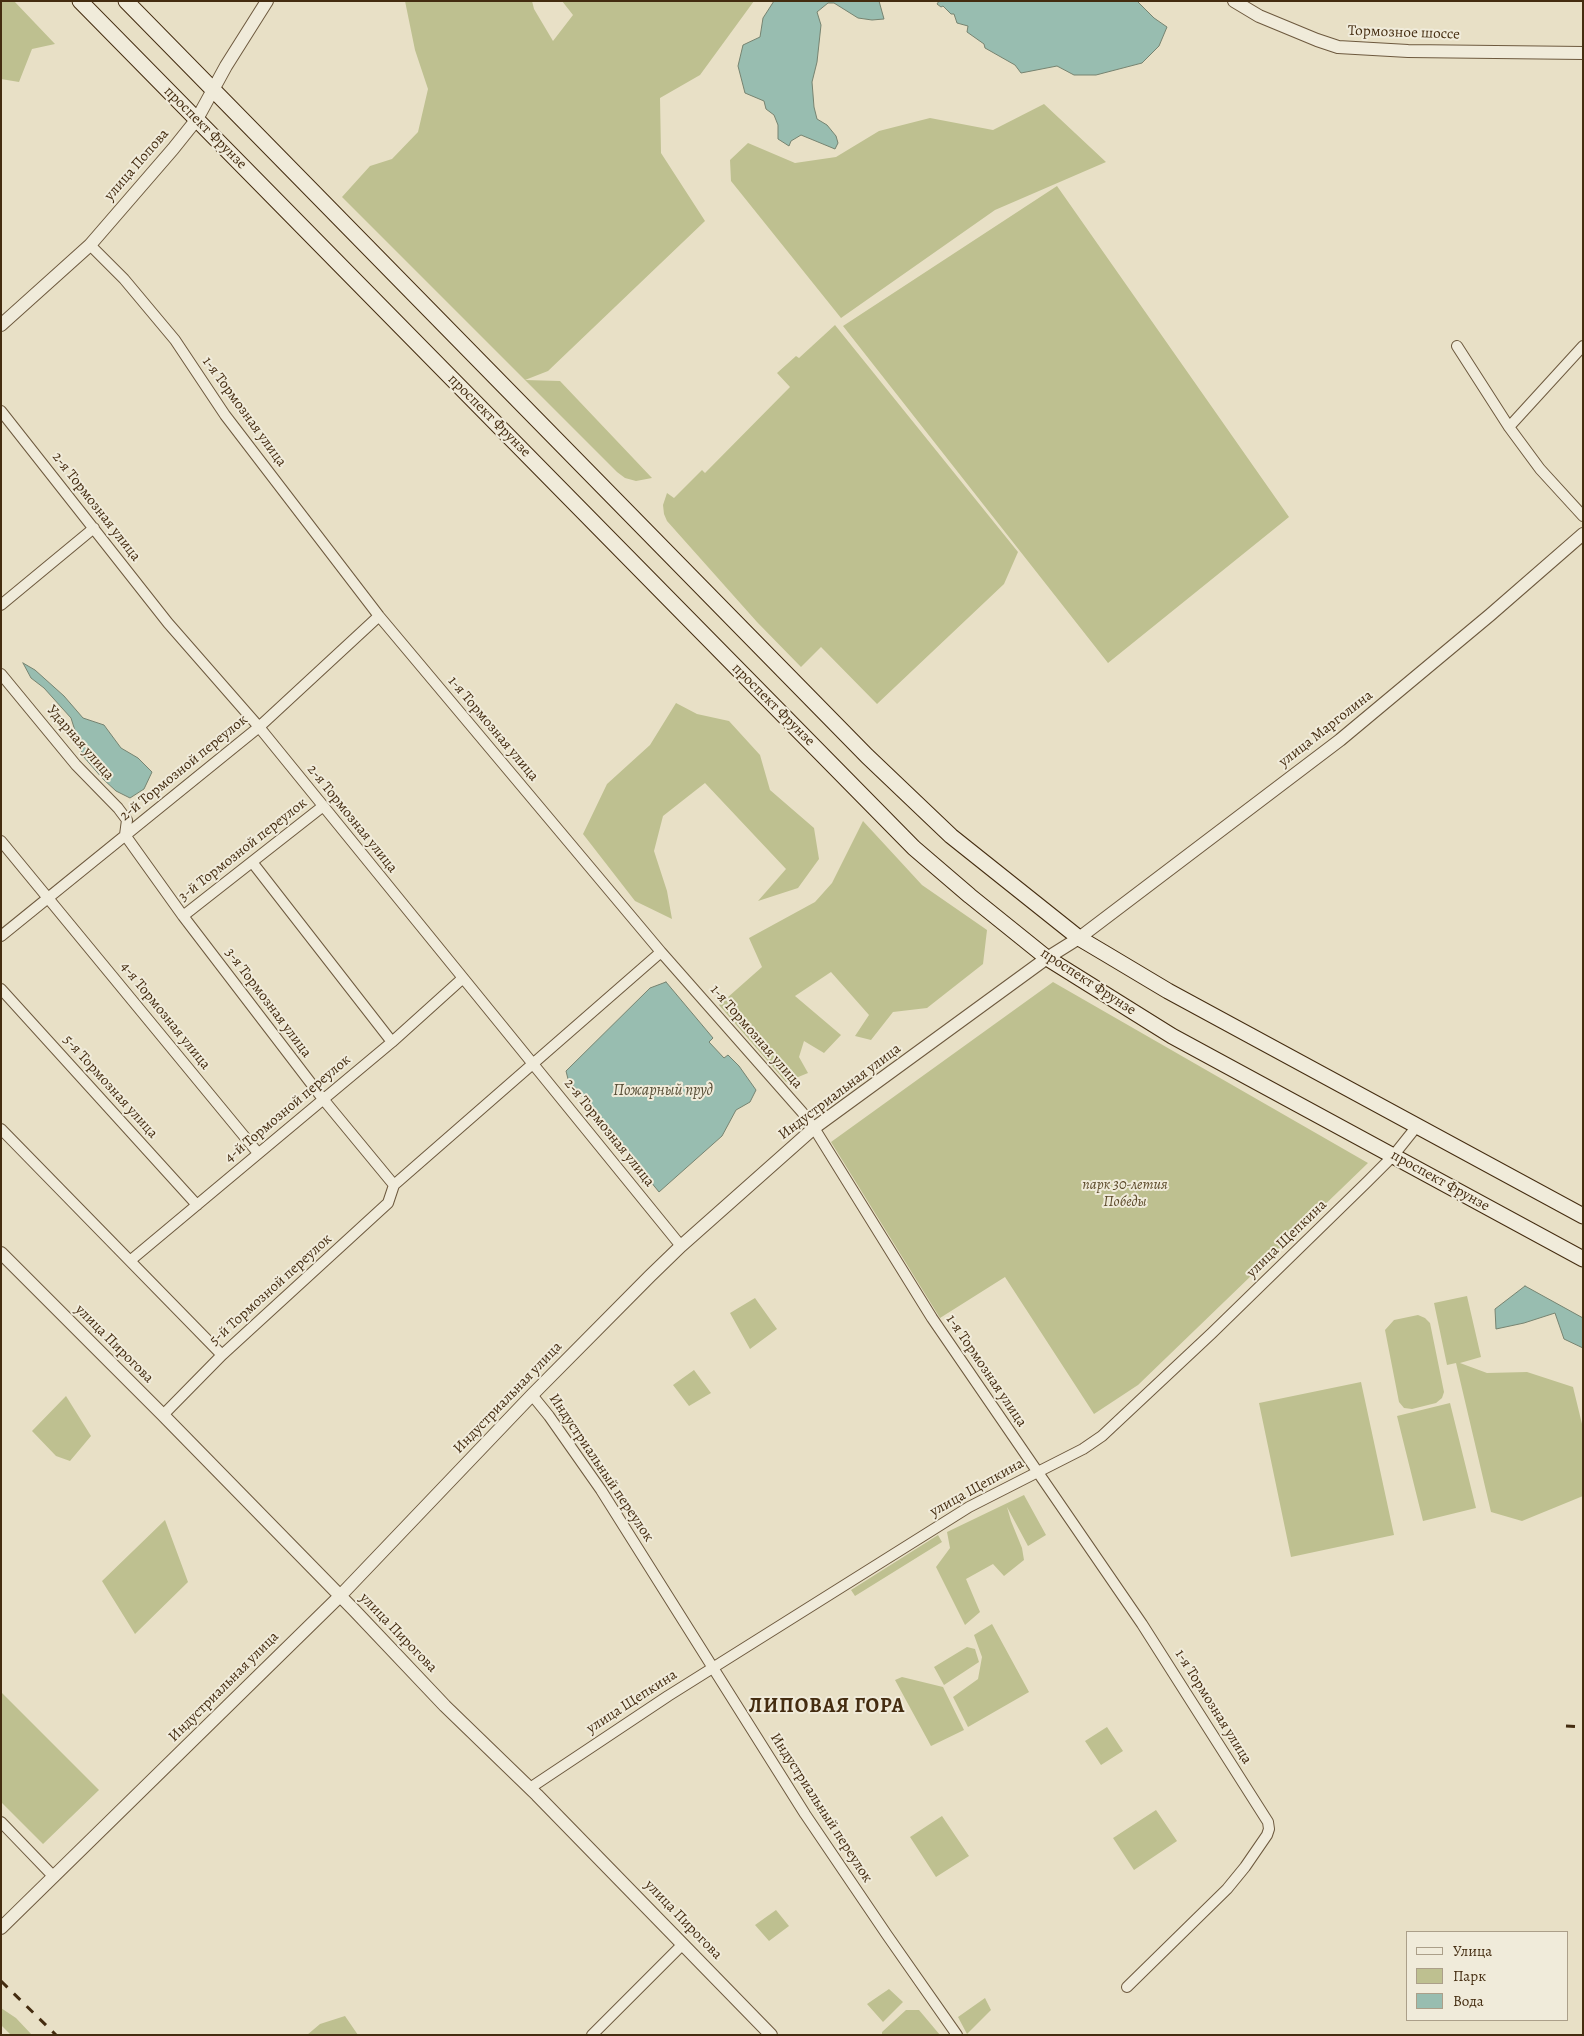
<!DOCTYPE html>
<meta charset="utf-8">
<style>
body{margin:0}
#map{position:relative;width:1584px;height:2036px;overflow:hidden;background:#e8e0c6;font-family:Alegreya,serif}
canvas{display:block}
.frame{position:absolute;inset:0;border:2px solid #442c10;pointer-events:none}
.legend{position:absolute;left:1406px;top:1931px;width:162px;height:90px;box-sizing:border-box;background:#f0ebda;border:1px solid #ab9f89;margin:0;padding:6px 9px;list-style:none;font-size:15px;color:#442c10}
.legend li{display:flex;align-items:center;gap:10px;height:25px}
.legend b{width:25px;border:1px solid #ab9f89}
</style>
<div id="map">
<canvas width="1584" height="2036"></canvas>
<div class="frame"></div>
<ul class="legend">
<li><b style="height:6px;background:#f0ebda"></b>Улица</li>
<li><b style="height:14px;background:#bec090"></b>Парк</li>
<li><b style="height:14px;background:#98bdb0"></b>Вода</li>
</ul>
</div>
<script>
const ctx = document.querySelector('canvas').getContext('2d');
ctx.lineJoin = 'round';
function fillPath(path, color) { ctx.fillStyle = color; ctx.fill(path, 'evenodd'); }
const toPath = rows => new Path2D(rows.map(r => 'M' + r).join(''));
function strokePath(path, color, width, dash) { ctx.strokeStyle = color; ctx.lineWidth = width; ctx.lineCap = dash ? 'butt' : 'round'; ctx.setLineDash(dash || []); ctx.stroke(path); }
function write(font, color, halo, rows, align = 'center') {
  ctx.font = font + ' Alegreya,serif'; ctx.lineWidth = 4; ctx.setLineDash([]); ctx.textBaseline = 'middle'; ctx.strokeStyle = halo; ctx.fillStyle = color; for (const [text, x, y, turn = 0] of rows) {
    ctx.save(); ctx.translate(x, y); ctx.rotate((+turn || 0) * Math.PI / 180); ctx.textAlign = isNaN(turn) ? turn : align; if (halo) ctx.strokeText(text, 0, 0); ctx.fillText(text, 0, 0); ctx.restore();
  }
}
const green = toPath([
 [1,1,14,1,55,44,32,49,19,82,1,79],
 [405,1,532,1,534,9,553,41,573,15,562,1,754,1,700,75,660,98,661,153,705,221,548,371,525,380,560,381,652,478,636,481,625,478,617,472,342,197,370,166,392,159,418,132,428,89,415,50],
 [1044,104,1106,162,995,210,841,318,731,181,730,160,748,143,795,163,836,157,879,131,930,118,993,130],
 [1057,186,1289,517,1108,663,843,326],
 [835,325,1018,552,1004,584,877,704,821,647,801,667,757,622,667,521,664,514,663,505,667,493,674,498,702,470,705,473,790,387,777,373,796,356,799,358],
 [676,703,697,714,729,721,760,755,770,790,814,828,819,859,798,888,758,901,786,869,705,783,663,816,654,851,667,891,672,919,635,901,583,834,607,784,650,745],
 [863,821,922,885,987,930,983,964,927,1008,893,1012,871,1040,855,1036,869,1015,831,972,795,996,841,1035,824,1053,804,1041,799,1057,808,1073,786,1082,719,1005,762,967,749,938,815,902,832,883],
 [1053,982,1368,1163,1138,1385,1094,1414,1005,1277,940,1318,831,1142],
 [1467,1296,1481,1357,1460,1363,1487,1373,1527,1372,1573,1387,1583,1428,1583,1496,1522,1521,1491,1512,1456,1363,1447,1365,1434,1303],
 [755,1298,777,1329,750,1349,730,1313],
 [1418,1315,1425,1318,1430,1323,1444,1392,1442,1398,1436,1403,1412,1409,1404,1408,1399,1402,1385,1330,1394,1320],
 [694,1370,711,1393,689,1406,673,1385],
 [1361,1382,1394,1535,1291,1557,1259,1403],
 [66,1396,91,1436,70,1461,56,1456,32,1431],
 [1450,1403,1476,1508,1423,1521,1397,1416],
 [1024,1495,1046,1535,1028,1546,1007,1507,1011,1521,1022,1548,1024,1560,1004,1576,993,1564,966,1579,980,1612,965,1625,936,1567,950,1548,947,1532],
 [165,1520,188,1582,135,1634,102,1581],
 [938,1535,942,1542,855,1596,851,1590],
 [992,1624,1029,1692,968,1727,953,1697,978,1679,982,1657,974,1635],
 [967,1647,975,1649,979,1662,944,1685,934,1667],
 [902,1677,943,1687,964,1730,931,1746,895,1680],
 [1,1692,99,1790,43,1844,1,1802],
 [1107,1727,1123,1751,1101,1765,1085,1741],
 [1156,1810,1177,1841,1134,1870,1113,1838],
 [942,1816,969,1856,936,1877,910,1837],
 [776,1910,789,1926,769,1941,755,1925],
 [889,1989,903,2002,883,2022,867,2004],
 [985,1998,991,2010,967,2034,958,2017],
 [1,2008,16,2018,32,2035,11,2035,1,2025],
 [906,2010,919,2010,940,2035,882,2035,882,2032],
 [345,2016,358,2035,307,2035,320,2024]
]);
const water = toPath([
 [774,1,879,1,884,19,872,20,858,18,834,3,828,3,817,12,821,25,817,62,812,82,814,107,817,119,827,125,836,136,838,143,835,149,801,135,791,141,789,146,778,139,778,125,774,115,766,109,764,101,745,93,738,66,743,45,760,37,763,18,774,1],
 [939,1,1137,1,1154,18,1167,27,1159,46,1142,63,1096,75,1074,75,1057,66,1021,73,1015,65,985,48,984,44,967,32,968,26,957,23,954,14,951,14,943,6,941,7,937,4,939,1],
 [23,663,35,670,64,696,83,718,104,725,121,748,138,758,152,772,144,789,130,798,116,791,103,779,83,756,71,718,44,688,31,678,23,663],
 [666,982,713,1038,709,1042,724,1058,728,1055,739,1066,756,1090,750,1102,736,1110,722,1136,659,1192,568,1079,566,1071,650,988,666,982],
 [1525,1286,1583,1318,1583,1348,1564,1339,1555,1313,1524,1323,1496,1329,1495,1309,1525,1286]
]);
const minor = toPath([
 [90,245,124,279,175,340,225,415,379,616,661,952,802,1112,814,1128,932,1318,1142,1624,1268,1822,1269,1829,1267,1835,1245,1867,1227,1889,1127,1987],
 [1457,346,1509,427,1540,469,1583,516],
 [1,411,168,623,259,727,681,1246],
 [1509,427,1583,346],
 [1,605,94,528],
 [1,674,76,765,118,808,127,820,125,835,183,916,323,1099,394,1185],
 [1,841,258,1153],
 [252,862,392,1042],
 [183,916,322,807],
 [1,936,259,727,379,616],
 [1,989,197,1205],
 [1,1129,222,1355],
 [394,1185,661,952],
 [131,1260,392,1042,463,978],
 [532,1395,549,1416,601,1490,805,1814,887,1935,957,2035],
 [163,1415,222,1355,388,1203,394,1185],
 [530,1788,668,1696,969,1507,1083,1449,1102,1436,1212,1333,1367,1182,1393,1156,1417,1126],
 [1,1822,54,1877],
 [592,2035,683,1944]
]);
const tertiary = toPath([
 [1234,1,1259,16,1317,40,1338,47,1408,51,1583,53],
 [1,325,90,245,173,149,197,119,226,66,267,1],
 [1,1253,163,1415,355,1611,445,1706,537,1795,771,2035],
 [1,1928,340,1596,532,1395,650,1276,681,1246,814,1128,1047,958,1079,938,1340,740,1490,615,1583,534]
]);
const secondary = toPath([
 [80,1,914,848,970,896,1047,958,1172,1036,1583,1259],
 [126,1,867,756,951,836,1079,938,1106,954,1168,991,1583,1216]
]);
const rail = toPath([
 [1566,1726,1583,1727],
 [1,1981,56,2035]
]);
const streetNames = [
 ["Тормозное шоссе",1404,33,2],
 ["проспект Фрунзе",205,128,45],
 ["улица Попова",137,165,-49],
 ["1-я Тормозная улица",244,412,54],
 ["проспект Фрунзе",489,416,45],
 ["2-я Тормозная улица",96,507,52],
 ["проспект Фрунзе",773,705,45],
 ["1-я Тормозная улица",493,729,50],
 ["улица Марголина",1326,729,-38],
 ["Ударная улица",80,743,49],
 ["2-й Тормозной переулок",184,768,-39],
 ["2-я Тормозная улица",352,819,51],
 ["3-й Тормозной переулок",243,850,-38],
 ["проспект Фрунзе",1088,982,33],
 ["3-я Тормозная улица",268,1003,53],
 ["4-я Тормозная улица",165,1016,51],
 ["1-я Тормозная улица",756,1037,49],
 ["5-я Тормозная улица",110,1087,48],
 ["Индустриальная улица",840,1092,-37],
 ["4-й Тормозной переулок",288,1109,-40],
 ["2-я Тормозная улица",609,1133,51],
 ["проспект Фрунзе",1440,1181,29],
 ["улица Щепкина",1287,1239,-44],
 ["5-й Тормозной переулок",271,1290,-42],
 ["улица Пирогова",114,1344,45],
 ["1-я Тормозная улица",986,1371,56],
 ["Индустриальная улица",508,1398,-46],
 ["Индустриальный переулок",601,1468,56],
 ["улица Щепкина",977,1488,-29],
 ["улица Пирогова",398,1633,46],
 ["Индустриальная улица",224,1687,-45],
 ["улица Щепкина",632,1702,-33],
 ["1-я Тормозная улица",1213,1707,58],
 ["Индустриальный переулок",821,1808,57],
 ["улица Пирогова",683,1920,46]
];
const parkNames = [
 ["парк 30-летия",1125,1185],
 ["Победы",1125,1202]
];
const waterNames = [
 ["Пожарный пруд",663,1091]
];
const districtNames = [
 ["ЛИПОВАЯ ГОРА",827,1707]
];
fillPath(green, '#bec090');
fillPath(water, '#98bdb0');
strokePath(water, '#768370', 1);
strokePath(minor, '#6d593e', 12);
strokePath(tertiary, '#6d593e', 14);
strokePath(secondary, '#442c10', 17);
strokePath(minor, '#f0ebda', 10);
strokePath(tertiary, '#f0ebda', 12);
strokePath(secondary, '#f0ebda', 15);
strokePath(rail, '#442c10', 3, [9, 9]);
write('15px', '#442c10', '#f0ebda', streetNames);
write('italic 15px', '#5c4a2a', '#f0ebda', parkNames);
write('italic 16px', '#595038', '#f0ebda', waterNames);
ctx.letterSpacing = '1px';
write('bold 20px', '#442c10', '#f0ebda', districtNames);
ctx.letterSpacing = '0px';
</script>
